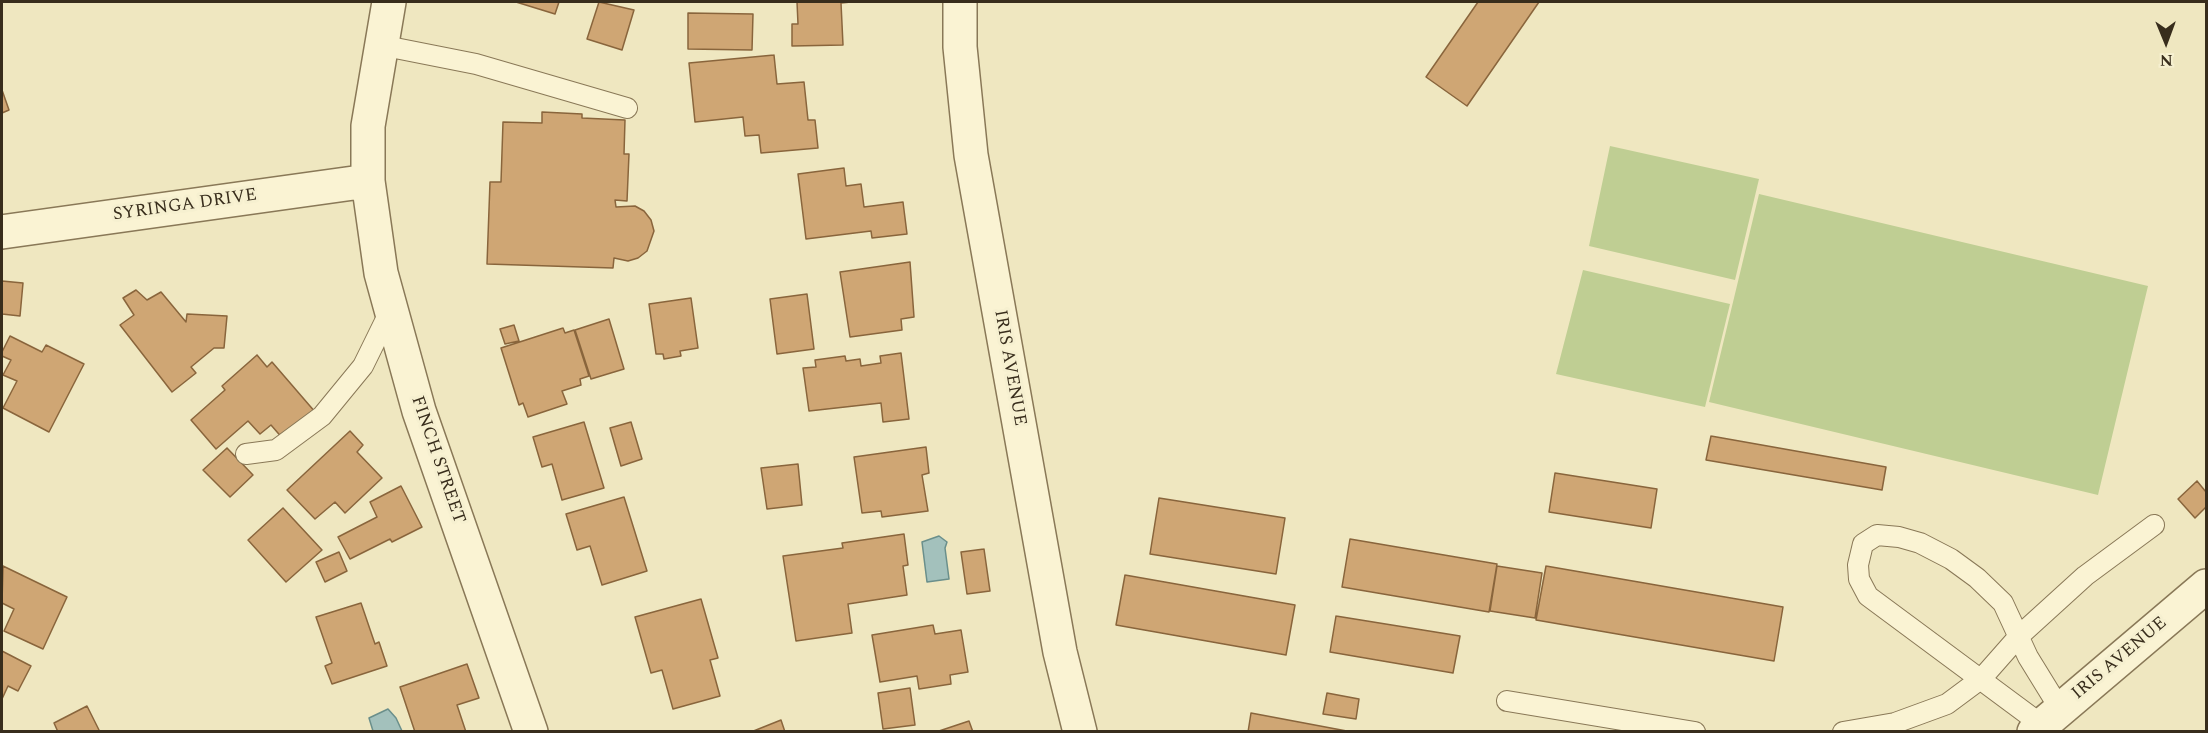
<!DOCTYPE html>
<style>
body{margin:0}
#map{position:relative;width:2208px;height:733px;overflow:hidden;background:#efe7c0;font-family:Spectral,serif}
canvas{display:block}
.frame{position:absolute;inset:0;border:3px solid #382d1c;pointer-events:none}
.north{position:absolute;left:2136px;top:12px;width:60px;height:60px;-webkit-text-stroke:4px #f6f0d0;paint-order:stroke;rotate:179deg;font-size:16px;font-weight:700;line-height:24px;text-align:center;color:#382d1c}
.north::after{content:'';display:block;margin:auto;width:21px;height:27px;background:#382d1c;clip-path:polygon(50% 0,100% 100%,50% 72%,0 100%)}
</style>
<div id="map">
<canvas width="2208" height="733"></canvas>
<div class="frame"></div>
<div class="north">N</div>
</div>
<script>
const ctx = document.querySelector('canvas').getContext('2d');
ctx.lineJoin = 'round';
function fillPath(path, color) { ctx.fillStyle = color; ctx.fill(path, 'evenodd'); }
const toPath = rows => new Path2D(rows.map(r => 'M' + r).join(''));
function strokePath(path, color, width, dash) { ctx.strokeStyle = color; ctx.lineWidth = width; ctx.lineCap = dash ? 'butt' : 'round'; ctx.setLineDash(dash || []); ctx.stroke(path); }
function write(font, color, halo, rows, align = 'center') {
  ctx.font = font + ' Spectral,serif'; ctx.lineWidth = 6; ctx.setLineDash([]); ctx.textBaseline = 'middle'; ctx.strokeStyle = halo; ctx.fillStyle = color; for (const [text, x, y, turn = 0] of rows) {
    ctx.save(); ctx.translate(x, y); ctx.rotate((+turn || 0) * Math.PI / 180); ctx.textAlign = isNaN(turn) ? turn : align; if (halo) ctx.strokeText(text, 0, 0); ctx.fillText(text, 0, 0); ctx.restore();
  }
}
const green = toPath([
 [1610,146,1759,179,1735,280,1589,246],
 [1759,194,2148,286,2098,495,1709,402],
 [1583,270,1730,304,1705,407,1556,374]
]);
const water = toPath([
 [939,536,947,542,945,548,949,579,927,582,922,542,939,536],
 [388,709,396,718,402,731,373,731,369,718,388,709]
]);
const building = toPath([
 [516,2,559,2,555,14,516,2],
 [599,2,634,10,622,50,587,39,599,2],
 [797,2,851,2,841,3,843,45,792,46,792,24,798,24,797,2],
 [1478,2,1539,2,1467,106,1426,77,1478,2],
 [688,13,753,14,752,50,688,49,688,13],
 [774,55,777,84,804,82,808,120,815,120,818,148,761,153,759,135,745,136,743,117,695,122,689,63,774,55],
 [2,90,9,110,2,113,2,90],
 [542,112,582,114,582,118,625,120,624,154,629,154,627,201,615,200,616,207,635,206,644,211,651,220,654,231,647,251,638,258,628,261,614,258,613,268,487,264,490,182,501,182,503,122,542,123,542,112],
 [844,168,846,186,861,184,864,207,903,202,907,234,872,238,871,231,806,239,798,174,844,168],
 [910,262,914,317,901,319,902,330,850,337,840,272,910,262],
 [2,281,23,283,20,316,2,314,2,281],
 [136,290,147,300,161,292,186,322,187,314,227,316,224,348,214,348,191,367,196,373,172,392,120,325,134,315,123,298,136,290],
 [807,294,814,349,777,354,770,299,807,294],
 [691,298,698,348,680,351,681,356,664,359,663,354,656,354,649,304,691,298],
 [609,319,624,369,591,379,575,330,609,319],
 [514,325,519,341,505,344,500,329,514,325],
 [563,328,565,333,574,330,589,376,580,379,581,385,562,391,567,404,528,417,523,403,519,405,501,348,563,328],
 [10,336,42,352,46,345,84,364,49,432,3,408,17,381,3,375,11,360,2,356,2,352,10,336],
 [901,353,909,419,883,422,881,403,809,411,803,368,816,367,815,360,845,356,846,361,860,359,861,366,881,363,880,356,901,353],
 [257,355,267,367,272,362,316,413,284,440,271,425,260,434,248,421,216,449,191,420,225,390,222,386,257,355],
 [584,422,604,488,562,500,552,464,542,467,533,437,584,422],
 [631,422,642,459,621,466,610,428,631,422],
 [350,431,363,445,357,452,382,478,345,513,335,502,315,519,287,490,350,431],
 [1711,436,1886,467,1882,490,1706,460,1711,436],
 [926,447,929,473,922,475,928,511,882,517,881,511,862,513,854,457,926,447],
 [227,448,253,475,230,497,203,470,227,448],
 [798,464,802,505,767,509,761,468,798,464],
 [1555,473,1657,489,1651,528,1549,512,1555,473],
 [2197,481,2206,492,2206,507,2195,518,2178,499,2197,481],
 [401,486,422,527,392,542,390,539,350,559,338,537,377,517,370,502,401,486],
 [624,497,647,571,602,585,590,546,577,550,566,514,624,497],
 [1159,498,1285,518,1276,574,1150,554,1159,498],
 [283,508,322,550,286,582,248,540,283,508],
 [904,534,908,565,903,566,907,595,848,604,852,633,796,641,783,556,843,548,842,543,904,534],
 [1350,539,1497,564,1489,612,1342,587,1350,539],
 [984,549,990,591,967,594,961,552,984,549],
 [339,552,347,571,325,582,316,562,339,552],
 [3,566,67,597,43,649,4,631,14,609,2,603,3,566],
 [1497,566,1542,573,1535,618,1490,611,1497,566],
 [1546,566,1783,607,1774,661,1536,620,1546,566],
 [1125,575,1295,605,1286,655,1116,625,1125,575],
 [701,599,718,658,710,660,720,696,673,709,662,670,651,673,635,617,701,599],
 [361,603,375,644,379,642,387,666,332,684,325,666,332,663,316,617,361,603],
 [1336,616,1460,636,1453,673,1330,652,1336,616],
 [933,625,935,634,961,630,968,672,950,675,951,684,919,689,917,676,880,682,872,635,933,625],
 [2,651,31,666,18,691,8,686,2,699,2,651],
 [467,664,479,698,457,705,466,732,415,732,400,687,467,664],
 [910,688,915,725,883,729,878,693,910,688],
 [1327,693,1359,699,1356,719,1323,714,1327,693],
 [87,706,100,732,58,732,54,723,87,706],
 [1251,713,1352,732,1248,732,1251,713],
 [781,720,785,732,751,732,781,720],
 [969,721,973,732,936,732,969,721]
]);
const lane = toPath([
 [380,45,476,64,627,108],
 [246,454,276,450,322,416,363,366,391,309],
 [1507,701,1695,732],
 [2042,725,1868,596,1859,579,1858,565,1863,544,1877,535,1899,537,1920,543,1951,559,1977,578,2003,603,2028,657,2060,709],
 [1843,732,1895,723,1947,704,1982,678,2019,636,2085,576,2154,525]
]);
const street = toPath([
 [389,2,368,126,368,181,381,273,419,411,531,732],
 [960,2,960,47,971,155,1060,652,1080,732],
 [2,232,368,181],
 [2034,732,2206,586]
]);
const streetNames = [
 ["SYRINGA DRIVE",185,206,-8],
 ["IRIS AVENUE",1009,368,80],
 ["FINCH STREET",437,460,71],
 ["IRIS AVENUE",2120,659,-40]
];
fillPath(green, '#bfce93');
fillPath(water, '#a3c1bc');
strokePath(water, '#6a8f8b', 1.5);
fillPath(building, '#cfa674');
strokePath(building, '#89653c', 1.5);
strokePath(lane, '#897857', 22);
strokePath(street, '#897857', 36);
strokePath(lane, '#faf3d3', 20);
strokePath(street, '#faf3d3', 33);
write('18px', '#382d1c', '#f6f0d0', streetNames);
</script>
